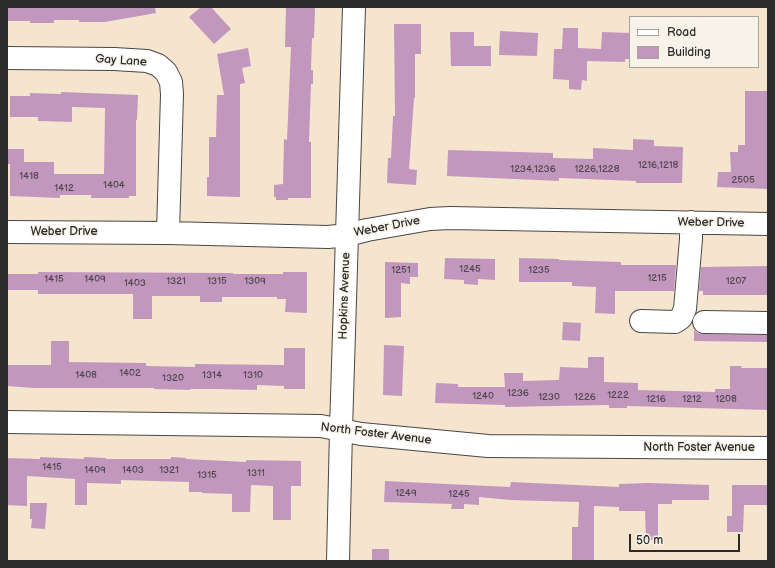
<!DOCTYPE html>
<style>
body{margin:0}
#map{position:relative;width:775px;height:568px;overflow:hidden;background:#f5e5cf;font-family:"Balsamiq Sans",sans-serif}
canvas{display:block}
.frame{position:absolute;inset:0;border:8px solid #2b2b2b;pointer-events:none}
.legend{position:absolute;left:629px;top:16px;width:130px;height:52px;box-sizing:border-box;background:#f7f3e8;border:1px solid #a5a39c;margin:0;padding:5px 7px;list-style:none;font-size:12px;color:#2b2b2b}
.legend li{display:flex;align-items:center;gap:8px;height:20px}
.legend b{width:20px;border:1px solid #a5a39c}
.scale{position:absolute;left:629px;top:534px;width:111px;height:18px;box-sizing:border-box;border:2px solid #2b2b2b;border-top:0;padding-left:5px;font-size:12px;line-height:14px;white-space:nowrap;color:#2b2b2b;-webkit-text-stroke:3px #f7f3e8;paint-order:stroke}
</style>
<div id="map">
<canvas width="775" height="568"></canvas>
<div class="frame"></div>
<ul class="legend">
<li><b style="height:5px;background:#fff"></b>Road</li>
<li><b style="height:11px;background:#c297be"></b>Building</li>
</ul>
<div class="scale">50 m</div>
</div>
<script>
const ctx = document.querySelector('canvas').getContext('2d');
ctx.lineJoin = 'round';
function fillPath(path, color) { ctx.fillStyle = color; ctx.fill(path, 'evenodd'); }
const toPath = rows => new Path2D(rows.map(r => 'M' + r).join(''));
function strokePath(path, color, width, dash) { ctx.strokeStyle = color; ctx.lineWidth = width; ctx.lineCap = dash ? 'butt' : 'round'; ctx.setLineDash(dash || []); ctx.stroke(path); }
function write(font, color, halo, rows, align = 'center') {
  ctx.font = font + ' "Balsamiq Sans",sans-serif'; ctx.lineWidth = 3; ctx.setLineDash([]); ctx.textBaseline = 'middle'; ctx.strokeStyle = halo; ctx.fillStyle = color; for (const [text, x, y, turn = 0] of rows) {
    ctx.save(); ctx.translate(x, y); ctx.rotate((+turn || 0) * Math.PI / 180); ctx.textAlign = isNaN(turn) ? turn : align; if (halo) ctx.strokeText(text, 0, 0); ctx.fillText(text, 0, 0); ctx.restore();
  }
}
const building = toPath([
 [7,7,155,7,156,13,105,22,79,22,79,20,54,20,54,23,30,23,30,21,7,21],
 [201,7,211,7,231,29,214,44,189,17],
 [286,7,315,7,314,38,312,38,311,70,313,70,313,84,311,84,309,142,311,142,311,198,288,198,288,200,276,200,276,197,274,197,274,185,283,184,284,139,287,140,291,47,285,47],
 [394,24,421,24,421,54,415,54,415,98,414,98,409,169,417,170,416,185,387,183,388,158,391,158,393,116,395,116],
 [563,28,578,28,578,48,601,49,602,32,630,33,630,59,625,59,625,62,587,61,587,81,582,80,581,90,569,89,569,80,553,79,554,49,562,49],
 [500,31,538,33,537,56,499,55],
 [450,32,474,32,474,46,491,46,491,66,451,66],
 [248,48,251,66,242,68,245,83,240,84,240,197,207,196,207,177,209,177,209,137,216,137,217,95,224,95,217,54],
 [745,91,768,91,767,189,717,187,718,172,731,172,730,152,738,152,738,145,745,145],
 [61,92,138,95,137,120,136,120,136,196,129,196,129,198,91,198,91,195,60,195,60,198,10,196,10,164,7,164,7,149,24,149,24,162,54,162,54,174,104,174,105,108,72,107,72,122,38,121,38,117,10,117,10,96,30,96,30,93,61,94],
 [633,139,654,140,654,146,683,147,682,183,636,183,636,181,559,178,559,181,447,176,448,150,553,153,553,158,593,159,593,148,633,150],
 [445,258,495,259,495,280,478,279,478,285,464,284,464,280,444,279],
 [519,258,559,259,559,260,621,262,621,265,676,265,674,291,615,291,615,314,595,313,596,287,572,286,572,282,519,282],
 [385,262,418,263,418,277,410,277,410,284,401,283,401,317,385,318],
 [768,266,768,295,703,295,703,291,699,291,701,267],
 [38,272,233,273,233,274,283,274,283,272,307,272,307,313,285,312,286,299,277,299,277,297,222,297,222,302,200,302,200,296,152,296,152,319,133,319,133,294,38,294,38,290,7,290,7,274,38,274],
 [563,322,581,323,580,341,562,340],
 [694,330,698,333,704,334,768,335,768,342,694,341],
 [51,341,69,341,69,362,146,363,146,366,195,367,195,364,284,365,284,348,305,348,305,389,284,389,284,386,257,385,257,390,216,389,190,389,190,390,154,389,154,388,34,388,7,386,7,365,51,365],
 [384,345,404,346,402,396,383,395],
 [588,357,604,357,604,382,638,383,638,390,715,392,715,389,730,389,730,366,742,366,741,368,768,368,768,410,627,406,627,408,609,408,609,405,505,407,505,405,435,403,436,383,458,384,458,387,505,387,504,373,523,373,523,381,559,380,560,367,588,368],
 [40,457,84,459,84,457,106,458,106,459,171,459,171,457,186,458,186,459,246,462,246,460,301,461,301,486,291,486,291,520,273,520,273,486,251,485,250,512,232,512,232,494,202,493,202,492,189,492,189,482,121,480,121,484,87,483,87,505,75,505,75,479,27,476,27,506,7,505,7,458,40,459],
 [385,481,510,487,511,482,619,487,619,484,648,483,709,485,709,500,672,500,672,504,658,504,658,540,646,540,645,511,619,511,619,507,594,506,594,561,572,561,572,527,578,527,579,502,510,500,479,497,479,505,464,504,464,509,451,509,452,504,384,502],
 [732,485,768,485,768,505,744,505,743,532,727,532,727,516,732,516],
 [30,503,47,503,45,529,31,528,32,519,30,519],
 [372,549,389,549,389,561,372,561]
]);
const minor = toPath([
 [7,58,114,59,147,61,158,65,166,72,171,82,172,94,168,233],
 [7,232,168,233,328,237,347,235,367,230,430,219,450,218,768,224],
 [641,321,675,322,681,318,685,309,691,239,691,222],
 [704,322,768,323],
 [7,422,321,426,361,434,488,446,768,448],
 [338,561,341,430,354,7]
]);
const numberNames = [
 ["1216,1218",658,165],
 ["1234,1236",533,169],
 ["1226,1228",597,169],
 ["1418",29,176],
 ["2505",743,180],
 ["1404",114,185],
 ["1412",64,188],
 ["1245",470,269],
 ["1251",401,270],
 ["1235",539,270],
 ["1215",657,278],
 ["1415",54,279],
 ["1409",95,279],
 ["1321",176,281],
 ["1315",217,281],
 ["1309",255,281],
 ["1207",736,281],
 ["1403",135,283],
 ["1402",130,373],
 ["1408",86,375],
 ["1314",212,375],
 ["1310",253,375],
 ["1320",173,378],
 ["1236",518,393],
 ["1222",618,395],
 ["1240",483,396],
 ["1230",549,397],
 ["1226",585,397],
 ["1216",656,399],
 ["1212",692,399],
 ["1208",726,399],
 ["1415",52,467],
 ["1409",95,470],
 ["1403",133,470],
 ["1321",169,470],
 ["1311",256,473],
 ["1315",207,475],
 ["1249",406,493],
 ["1245",459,494]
];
const streetNames = [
 ["Gay Lane",121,61,4],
 ["Weber Drive",711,223,1],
 ["Weber Drive",387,227,-11],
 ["Weber Drive",64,232],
 ["Hopkins Avenue",345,296,-88],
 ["North Foster Avenue",376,434,7],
 ["North Foster Avenue",699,448]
];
fillPath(building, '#c297be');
strokePath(minor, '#494744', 24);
strokePath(minor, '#fff', 22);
write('10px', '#514650', null, numberNames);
write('12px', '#2b2b2b', '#f7f3e8', streetNames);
</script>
